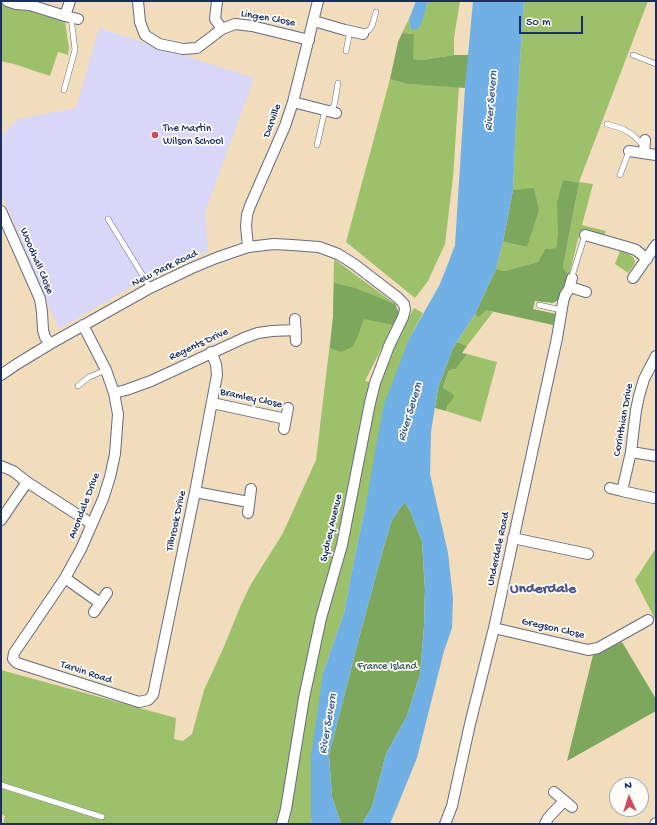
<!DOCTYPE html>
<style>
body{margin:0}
#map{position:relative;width:657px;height:825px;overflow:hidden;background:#f1dcbc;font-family:"Gochi Hand",sans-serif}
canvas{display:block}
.frame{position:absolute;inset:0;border:2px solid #1b2f5e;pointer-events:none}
.north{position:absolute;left:609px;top:777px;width:40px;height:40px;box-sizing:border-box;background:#fdfcf7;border:1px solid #a3aaba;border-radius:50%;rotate:356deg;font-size:11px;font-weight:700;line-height:16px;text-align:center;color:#1b2f5e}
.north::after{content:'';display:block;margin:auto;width:14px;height:18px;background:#d1495b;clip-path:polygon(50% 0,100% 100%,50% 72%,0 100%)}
.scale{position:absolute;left:519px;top:16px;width:64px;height:18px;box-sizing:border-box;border:2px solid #1b2f5e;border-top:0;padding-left:5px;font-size:12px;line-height:14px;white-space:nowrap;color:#1b2f5e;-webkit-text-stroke:3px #fdfcf7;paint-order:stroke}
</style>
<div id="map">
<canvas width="657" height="825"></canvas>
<div class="frame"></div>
<div class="north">N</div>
<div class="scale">50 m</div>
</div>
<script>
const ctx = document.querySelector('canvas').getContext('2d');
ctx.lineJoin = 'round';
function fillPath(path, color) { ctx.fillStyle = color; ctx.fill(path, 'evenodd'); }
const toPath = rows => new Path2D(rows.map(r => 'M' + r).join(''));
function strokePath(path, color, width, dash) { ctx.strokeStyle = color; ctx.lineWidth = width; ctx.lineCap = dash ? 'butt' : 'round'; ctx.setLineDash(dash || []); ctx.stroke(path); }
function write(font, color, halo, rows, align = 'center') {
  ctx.font = font + ' "Gochi Hand",sans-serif'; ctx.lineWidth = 3.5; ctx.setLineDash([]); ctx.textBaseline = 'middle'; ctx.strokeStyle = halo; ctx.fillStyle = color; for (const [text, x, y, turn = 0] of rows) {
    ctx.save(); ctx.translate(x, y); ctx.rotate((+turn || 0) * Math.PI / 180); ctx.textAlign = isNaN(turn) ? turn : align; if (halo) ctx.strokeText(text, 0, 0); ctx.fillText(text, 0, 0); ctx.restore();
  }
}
const built = toPath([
 [99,28,254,78,205,212,208,251,145,279,59,329,1,193,1,136,18,119,76,108]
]);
const green = toPath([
 [428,1,460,1,454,38,454,55,422,60,413,59,413,34,402,33,409,19,411,29,426,8],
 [524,1,648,1,579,182,593,184,582,225,606,231,604,235,599,236,580,231,569,276,563,267,579,183,558,233,556,248,545,249,538,262,504,271,496,269,503,242,527,247,533,189,513,190,516,122],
 [1,5,20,10,30,11,65,22,69,48,68,55,58,52,50,76,14,64,1,61],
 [390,79,407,84,459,87,453,177,445,244,428,281,415,298,346,242],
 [620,251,629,254,633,257,635,261,634,265,628,273,615,264],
 [334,259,395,304,398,311,398,316,365,381,372,383,350,491,297,710,281,810,276,824,3,824,5,816,1,814,1,670,176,718,174,739,183,741,192,734,204,690,223,649,240,607,251,584,283,533,316,460,333,317],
 [414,308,423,313,409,339,365,509,356,550,344,613,323,673,311,818,312,824,286,824,307,698,375,397,387,363,399,335],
 [486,309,493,312,467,346,457,342,475,314,478,318],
 [467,354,497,362,481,422,446,411,448,405,443,389,449,370,456,369],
 [656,548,656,621,635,580]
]);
const forest = toPath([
 [402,33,414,34,413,59,422,60,454,55,469,55,465,88,407,84,390,79,398,42],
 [563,180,579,183,563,267,569,276,561,298,553,303,535,301,533,309,556,314,553,325,486,310,478,318,475,314,496,269,504,271,538,262,545,249,556,248,558,233,557,203],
 [534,188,539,210,527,247,503,242,513,190],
 [334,283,355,288,395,304,398,311,398,316,393,325,364,319,357,338,352,347,341,352,330,348,333,317],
 [457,342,467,346,462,353,467,354,456,369,449,370,443,388,453,394,454,397,448,405,446,411,435,408,438,388,453,348],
 [403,504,406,504,411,513,422,542,425,589,424,627,420,674,407,716,386,754,372,807,362,824,341,824,332,797,329,755,358,642,382,553,392,520],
 [622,642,656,699,656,711,567,761,593,655]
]);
const water = toPath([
 [416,1,428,1,422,22,417,30,411,29,409,19],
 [473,1,524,1,516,122,513,190,503,242,496,269,475,314,453,348,438,388,431,432,430,474,448,553,453,598,452,628,444,651,417,758,390,824,362,824,372,807,386,754,407,716,420,674,424,627,425,589,422,542,411,513,406,504,403,504,392,520,382,553,358,642,329,755,332,797,341,824,312,824,311,818,311,756,323,673,344,613,356,550,365,509,376,447,384,404,409,339,440,284,449,261,455,245,465,88]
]);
const service = toPath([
 [363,34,369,30,372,26,376,12],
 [346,51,350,31],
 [633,55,656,64],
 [64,90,75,50,71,17],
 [329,111,334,106,338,83],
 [607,124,623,129,633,135,644,146],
 [317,145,325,110],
 [620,175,629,151],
 [108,219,145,279,150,288],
 [573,273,585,235],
 [539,305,561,310],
 [78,386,89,377,106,370],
 [1,785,102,817]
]);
const minor = toPath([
 [7,1,16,4,30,5,65,16,70,1],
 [138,1,140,22,145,35,159,44,183,49,197,48,222,29,235,24,252,26,309,40],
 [217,1,215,19,222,29],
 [65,16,78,19],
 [314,21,345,30,363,34],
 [293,102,336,113],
 [629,151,656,155],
 [644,153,645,140],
 [1,211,40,299,42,312,43,330,45,337,50,344],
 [585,235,627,247,636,250,647,259],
 [248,247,246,226,247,215,250,206,285,126,293,102,318,1],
 [633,278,656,245],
 [570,287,586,292],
 [295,319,296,341],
 [83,325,106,370,114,393,118,414,115,454,110,477,103,499,81,549,65,578,14,653,13,659,17,663,139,702,148,700,153,695,195,492,217,375,216,364,211,352],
 [1,375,17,364,50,344,150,288,192,268,216,258,248,247,274,244,292,245,319,247,338,254,354,264,397,297,404,304,405,310,403,317,389,346,383,362,375,383,370,403,342,545,321,618,304,698,286,809,282,824],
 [114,393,126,390,151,381,244,338,258,333,272,331,296,330],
 [212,403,286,419],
 [284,429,288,408],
 [631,452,656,456],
 [1,466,13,471,27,482,1,520],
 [27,482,92,524],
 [610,488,622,491],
 [195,492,249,502],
 [654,498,622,491,631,452,636,410,639,396,644,379,656,356],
 [248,513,251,489],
 [513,538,588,554],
 [65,578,100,603],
 [94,612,107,593],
 [494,628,588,650,598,648,648,620],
 [554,792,572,807],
 [445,824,452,806,470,724,494,628,557,338,563,302,565,295,569,289,572,278],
 [545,824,548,818,564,801],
 [655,824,656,823]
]);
const markers = [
 [155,135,4,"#d1495b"]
];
const streetNames = [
 ["Lingen Close",268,19,10],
 ["Darville",273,121,-70],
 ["Woodhall Close",36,261,67],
 ["New Park Road",165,269,-26],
 ["Regents Drive",199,345,-25],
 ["Bramley Close",251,399,12],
 ["Corinthian Drive",624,420,-80],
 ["Avondale Drive",85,506,-69],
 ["Tilbrook Drive",177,521,-78],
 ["Sydney Avenue",332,528,-77],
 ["Underdale Road",499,549,-78],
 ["Gregson Close",553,629,13],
 ["Tarvin Road",86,673,18]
];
const poiNames = [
 ["The Martin",163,129],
 ["Wilson School",163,142]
];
const parkNames = [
 ["France Island",387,667]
];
const waterNames = [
 ["River Severn",492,101,-85],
 ["River Severn",411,412,-73],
 ["River Severn",329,724,-80]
];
const districtNames = [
 ["Underdale",543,590]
];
fillPath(built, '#d8d7f8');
fillPath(green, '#9dc16a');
fillPath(forest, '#7ea75e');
fillPath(water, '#70b0e4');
strokePath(service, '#666c7f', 6);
strokePath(minor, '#666c7f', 12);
strokePath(service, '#fff', 5);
strokePath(minor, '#fff', 10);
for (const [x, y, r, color] of markers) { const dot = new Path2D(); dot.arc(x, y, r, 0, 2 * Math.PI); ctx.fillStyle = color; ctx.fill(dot); strokePath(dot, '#fdfcf7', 1.5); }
write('11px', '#1b2f5e', '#fdfcf7', streetNames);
write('11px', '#1b2f5e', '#fdfcf7', poiNames, 'left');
write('11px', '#425b62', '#fdfcf7', parkNames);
write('italic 12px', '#395c8d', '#fdfcf7', waterNames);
write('bold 15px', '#4d578b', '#fdfcf7', districtNames);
</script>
